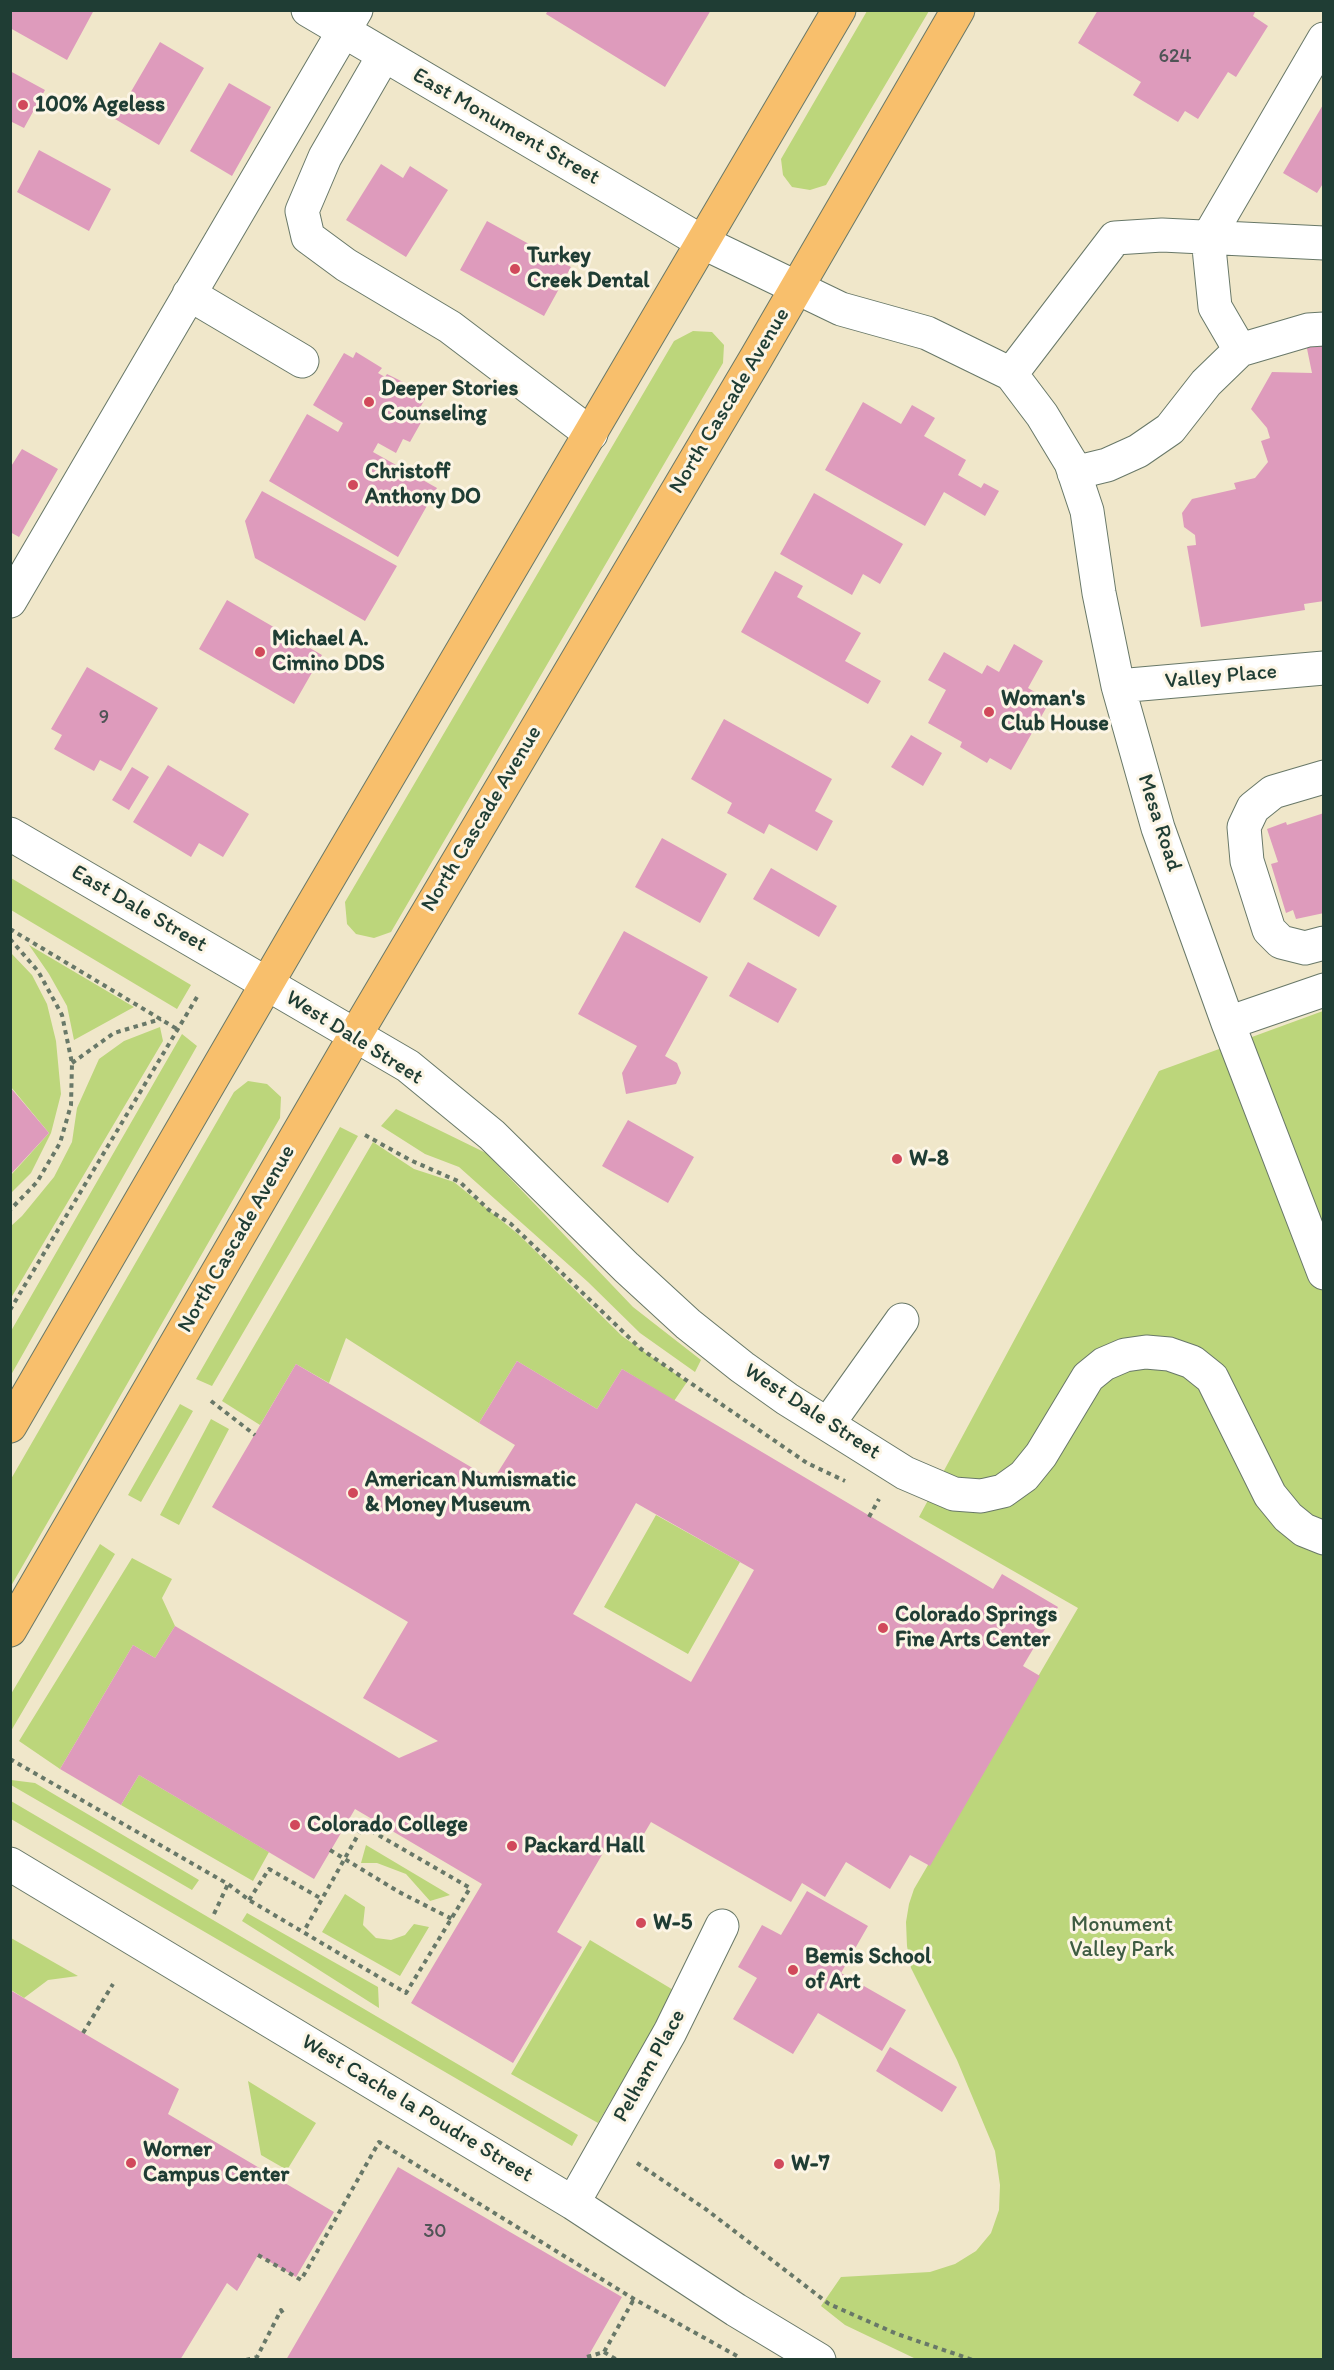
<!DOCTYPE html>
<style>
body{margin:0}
#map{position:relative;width:1334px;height:2370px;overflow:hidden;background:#f0e7ca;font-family:Itim,sans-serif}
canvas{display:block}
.frame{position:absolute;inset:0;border:12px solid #1f3d34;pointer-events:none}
</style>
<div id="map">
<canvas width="1334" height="2370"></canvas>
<div class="frame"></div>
</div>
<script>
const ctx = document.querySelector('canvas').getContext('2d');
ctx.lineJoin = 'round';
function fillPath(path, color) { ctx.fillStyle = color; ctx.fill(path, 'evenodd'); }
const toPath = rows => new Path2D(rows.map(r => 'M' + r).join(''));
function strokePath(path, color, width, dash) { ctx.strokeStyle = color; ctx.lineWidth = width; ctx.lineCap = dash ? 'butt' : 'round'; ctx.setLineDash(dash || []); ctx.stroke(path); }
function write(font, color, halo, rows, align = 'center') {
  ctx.font = font + ' Itim,sans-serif'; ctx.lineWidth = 6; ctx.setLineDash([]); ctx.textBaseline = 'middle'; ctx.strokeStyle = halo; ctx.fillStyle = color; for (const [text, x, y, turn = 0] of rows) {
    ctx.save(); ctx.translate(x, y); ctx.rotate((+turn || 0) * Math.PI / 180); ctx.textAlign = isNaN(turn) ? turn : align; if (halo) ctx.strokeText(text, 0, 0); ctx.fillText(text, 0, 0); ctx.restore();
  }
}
const green = toPath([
 [867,11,929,11,826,185,810,190,792,187,783,175,781,159],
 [693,331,712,332,724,345,723,363,391,932,374,938,356,934,347,924,345,902,674,341],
 [11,878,191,985,177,1009,11,910],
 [29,945,134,1007,74,1040,67,1006,49,974],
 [11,953,32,975,47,1004,56,1041,61,1094,51,1133,31,1173,11,1193,11,1175,49,1133,11,1087],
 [1323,1011,1323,2359,916,2359,845,2325,821,2306,841,2277,930,2272,955,2264,976,2251,991,2233,999,2210,1000,2185,995,2151,957,2060,911,1968,907,1946,906,1922,909,1904,914,1889,1078,1608,919,1517,1159,1071],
 [160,1027,163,1041,11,1298,11,1226,22,1216,54,1177,72,1142,77,1108,99,1059,124,1041],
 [182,1034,197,1046,11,1375,11,1331],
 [248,1081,267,1084,281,1097,280,1118,11,1586,11,1479,234,1092],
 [396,1109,486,1153,633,1307,701,1360,695,1372,640,1333,588,1282,459,1167,425,1154,381,1126],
 [340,1127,358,1136,212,1386,196,1379],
 [373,1142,414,1169,454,1182,518,1234,622,1336,687,1382,674,1401,622,1369,597,1409,517,1361,479,1423,346,1338,329,1383,296,1364,260,1425,222,1401],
 [180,1404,193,1411,141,1502,128,1495],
 [211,1419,229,1429,179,1525,160,1515],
 [656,1515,740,1562,688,1654,604,1607],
 [100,1544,115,1554,11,1731,11,1694],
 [132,1558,172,1579,162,1598,175,1626,155,1658,133,1645,60,1769,19,1741],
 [139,1775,269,1852,253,1881,121,1805],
 [11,1780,35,1783,199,1880,192,1890,11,1785],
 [11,1801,578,2135,572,2146,11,1819],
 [366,1845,450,1895,430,1901,406,1874,377,1863,361,1863],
 [345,1894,365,1907,363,1925,376,1938,391,1940,405,1935,414,1924,429,1927,400,1976,322,1932],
 [247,1913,378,1987,379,2008,242,1921],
 [11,1938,78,1976,48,1980,24,1998,11,1990],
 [590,1940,675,1991,598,2123,511,2074],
 [248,2081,316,2123,287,2170,261,2155]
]);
const building = toPath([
 [10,10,94,10,67,60,10,28],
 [548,10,711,10,665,87,546,14],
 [1098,10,1256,10,1253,16,1268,26,1236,77,1228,72,1198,119,1185,111,1178,122,1133,95,1141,82,1078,43],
 [160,42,204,68,159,145,115,119],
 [10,71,45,90,24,128,10,121],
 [229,83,271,107,232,176,190,151],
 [1324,103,1324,182,1317,193,1283,173],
 [39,150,111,189,89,231,17,192],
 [381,164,403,178,410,166,448,190,406,257,346,220],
 [487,221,571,267,544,316,460,270],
 [1324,335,1324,601,1304,604,1305,610,1201,627,1187,546,1196,545,1195,535,1184,527,1182,513,1192,499,1236,489,1234,483,1255,478,1268,462,1261,441,1270,438,1267,428,1251,409,1272,372,1312,373,1305,339],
 [356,352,382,368,378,373,385,377,387,374,405,383,403,387,425,399,416,415,423,419,410,442,403,439,396,453,378,443,373,452,437,488,398,557,269,481,307,414,338,432,343,423,313,405,344,353,353,358],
 [863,402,901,424,912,405,935,418,924,436,966,460,958,475,981,488,984,483,999,491,985,516,944,492,925,526,825,470],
 [22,449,58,469,19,537,10,532,10,468],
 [262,491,397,566,365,621,255,558,245,521],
 [814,493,903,544,880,584,863,574,852,595,780,554],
 [775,571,803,586,797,597,861,633,845,661,881,681,868,704,741,632],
 [227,600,322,655,294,704,199,649],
 [1014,644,1043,661,1028,688,1050,701,1011,770,990,758,987,763,960,747,962,742,928,723,946,690,928,680,944,652,982,674,987,665,999,672],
 [87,667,158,708,121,771,100,760,94,771,54,749,62,735,51,729],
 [724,719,832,779,815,811,833,821,817,851,769,824,764,834,727,813,732,803,691,779],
 [911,735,942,753,923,786,891,767],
 [168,765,249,814,223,857,199,843,191,857,133,822],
 [132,767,149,777,129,810,112,800],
 [1324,813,1324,913,1296,919,1293,910,1286,913,1271,864,1278,862,1267,829,1286,822,1287,825],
 [662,838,727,874,700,923,635,887],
 [771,868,837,906,819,937,753,899],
 [624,931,708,977,665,1056,677,1063,681,1073,676,1084,626,1094,622,1073,637,1046,578,1014],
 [748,962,797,989,778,1023,729,996],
 [10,1087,49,1133,10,1175],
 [628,1120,694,1157,668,1203,602,1166],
 [517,1361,597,1409,622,1369,993,1589,1002,1574,1058,1607,1023,1666,1040,1676,930,1866,910,1855,890,1889,846,1862,825,1897,802,1883,791,1902,651,1822,632,1854,610,1841,557,1932,582,1947,513,2063,411,2003,482,1884,355,1809,314,1879,139,1775,121,1805,60,1769,133,1645,155,1658,175,1626,399,1758,438,1741,363,1698,408,1622,212,1507,296,1364,493,1480,515,1445,479,1423],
 [636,1503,754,1570,691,1682,573,1614],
 [807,1891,868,1926,841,1973,906,2010,882,2051,818,2013,793,2054,733,2019,757,1978,738,1967,762,1925,781,1935],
 [10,1990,179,2089,168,2114,334,2212,296,2277,258,2255,237,2291,227,2283,180,2360,10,2360],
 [890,2047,957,2087,942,2112,876,2071],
 [398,2167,622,2297,586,2360,286,2360]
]);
const path = toPath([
 [10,929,177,1029],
 [10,939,38,971,62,1015,72,1063,71,1105,60,1143,37,1182,10,1210],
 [72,1063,114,1033,161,1019],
 [365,1135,410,1160,460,1182,489,1210,511,1224,641,1349,807,1463,845,1481],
 [10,1310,197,997],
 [211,1401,255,1435],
 [869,1517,879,1499],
 [10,1759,228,1884,249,1900,406,1993,470,1888,363,1826,304,1931],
 [330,1850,399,1892,452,1919],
 [249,1900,269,1869,322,1899],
 [214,1914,228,1884],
 [83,2033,113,1984],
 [637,2163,707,2210,829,2304,897,2334,973,2360],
 [258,2255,301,2280,379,2142,634,2299,737,2356],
 [604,2352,617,2360],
 [587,2357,604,2352,634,2299],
 [246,2360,257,2357,281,2310,285,2316]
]);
const minor = toPath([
 [308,10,704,243,841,309,927,333,1011,374,1042,415,1071,463,1087,511,1099,593,1118,686,1158,828,1228,1023,1324,1273],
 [384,55,325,157,302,211,308,237,346,265,450,327,591,434],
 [189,294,302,361],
 [1240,350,1215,307,1208,238,1324,39],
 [1011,374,1115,238,1162,235,1324,243],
 [1074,473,1107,465,1138,451,1170,429,1206,383,1240,350,1308,330,1324,329],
 [10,601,356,10],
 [1118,686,1324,668],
 [1324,777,1273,792,1253,808,1244,827,1247,861,1269,930,1281,942,1305,948,1324,943],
 [10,834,408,1066,492,1135,626,1267,688,1324,742,1367,787,1399,905,1473,954,1494,981,1496,1003,1491,1024,1476,1041,1455,1088,1377,1104,1364,1125,1355,1146,1352,1169,1354,1192,1362,1212,1378,1270,1495,1288,1517,1304,1530,1324,1538],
 [1228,1023,1324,990],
 [828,1424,902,1320],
 [10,1864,573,2203,736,2310,819,2360],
 [573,2203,670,2032,722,1926]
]);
const major = toPath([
 [10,1426,301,925,839,10],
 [10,1630,356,1034,756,358,958,10]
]);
const markers = [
 [23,105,6,"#d1495b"],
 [515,269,6,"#d1495b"],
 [369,402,6,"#d1495b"],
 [353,485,6,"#d1495b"],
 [260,652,6,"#d1495b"],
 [989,712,6,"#d1495b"],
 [897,1159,6,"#d1495b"],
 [353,1493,6,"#d1495b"],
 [883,1628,6,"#d1495b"],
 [295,1825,6,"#d1495b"],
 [512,1846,6,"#d1495b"],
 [641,1923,6,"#d1495b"],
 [793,1970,6,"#d1495b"],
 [131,2163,6,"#d1495b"],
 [779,2164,6,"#d1495b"]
];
const numberNames = [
 ["624",1175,57],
 ["9",104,718],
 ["30",435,2232]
];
const poiNames = [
 ["100% Ageless",35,105],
 ["Turkey",527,256],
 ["Creek Dental",527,281],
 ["Deeper Stories",381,389],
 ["Counseling",381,414],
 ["Christoff",365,472],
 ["Anthony DO",365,497],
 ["Michael A.",272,639],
 ["Cimino DDS",272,664],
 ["Woman's",1001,699],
 ["Club House",1001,724],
 ["W-8",909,1159],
 ["American Numismatic",365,1480],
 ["& Money Museum",365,1505],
 ["Colorado Springs",895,1615],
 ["Fine Arts Center",895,1640],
 ["Colorado College",307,1825],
 ["Packard Hall",524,1846],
 ["W-5",653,1923],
 ["Bemis School",805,1957],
 ["of Art",805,1982],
 ["Worner",143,2150],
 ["Campus Center",143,2175],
 ["W-7",791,2164]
];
const streetNames = [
 ["East Monument Street",506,127,30],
 ["North Cascade Avenue",730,401,-59],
 ["Valley Place",1221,677,-5],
 ["North Cascade Avenue",482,819,-59],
 ["Mesa Road",1159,823,72],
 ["East Dale Street",139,909,30],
 ["West Dale Street",354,1038,32],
 ["North Cascade Avenue",237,1239,-60],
 ["West Dale Street",812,1412,33],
 ["Pelham Place",650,2066,-61],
 ["West Cache la Poudre Street",417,2109,31]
];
const parkNames = [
 ["Monument",1122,1925],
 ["Valley Park",1122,1950]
];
fillPath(green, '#bcd67b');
fillPath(building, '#de9bbc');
strokePath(minor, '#687868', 35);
strokePath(major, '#687868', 35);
strokePath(path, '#687868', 4, [4.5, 4.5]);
strokePath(minor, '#fff', 33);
strokePath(major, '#f8bf6c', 33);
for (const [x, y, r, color] of markers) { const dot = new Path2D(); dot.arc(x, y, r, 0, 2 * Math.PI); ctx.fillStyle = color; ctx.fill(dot); strokePath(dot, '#fcf5e5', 2); }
write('20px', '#4f5456', null, numberNames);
write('bold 22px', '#1f3d34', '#fcf5e5', poiNames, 'left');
write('22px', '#1f3d34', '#fcf5e5', streetNames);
write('22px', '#3e5c42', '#fcf5e5', parkNames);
</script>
